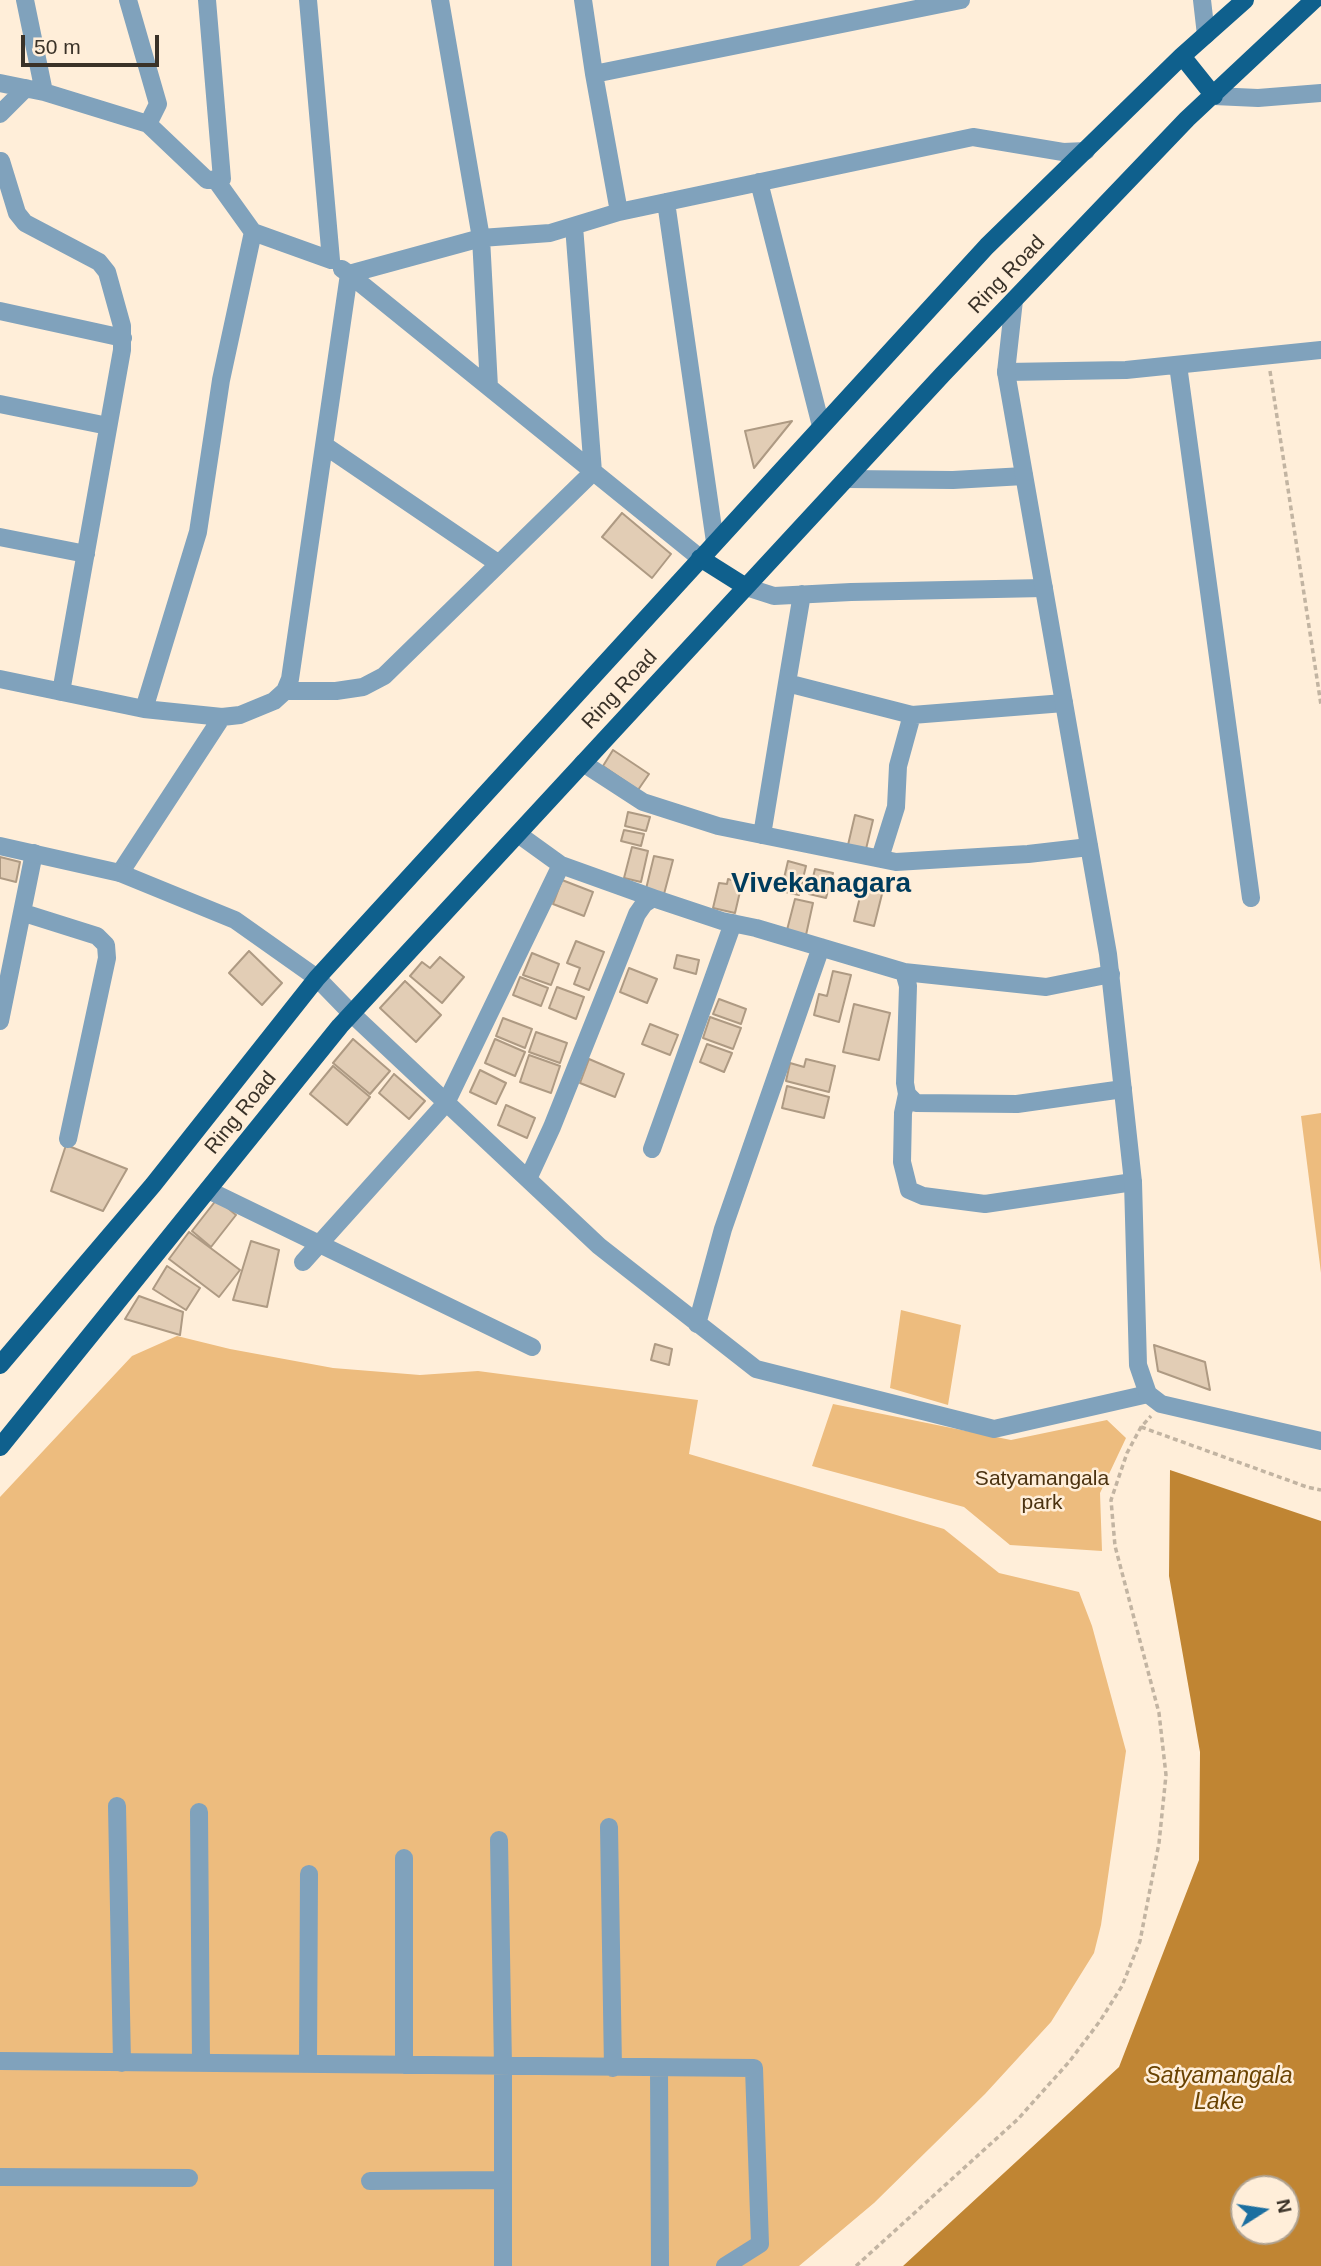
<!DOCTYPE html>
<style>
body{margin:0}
#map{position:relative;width:1321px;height:2266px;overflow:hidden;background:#ffeed9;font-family:Arial,sans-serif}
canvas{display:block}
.north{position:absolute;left:1230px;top:2175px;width:70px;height:70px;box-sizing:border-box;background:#ffeed9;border:2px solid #b0a392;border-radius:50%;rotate:78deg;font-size:19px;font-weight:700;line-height:28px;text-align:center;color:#3a3228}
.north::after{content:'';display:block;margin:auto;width:24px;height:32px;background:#1c6fa0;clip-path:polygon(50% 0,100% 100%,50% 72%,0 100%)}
.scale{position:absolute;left:21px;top:35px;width:138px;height:32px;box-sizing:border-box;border:4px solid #3a3228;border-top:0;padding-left:9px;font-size:21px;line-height:24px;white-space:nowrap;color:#3a3228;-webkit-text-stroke:5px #ffeed9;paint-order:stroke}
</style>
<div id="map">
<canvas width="1321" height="2266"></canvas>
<div class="north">N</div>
<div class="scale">50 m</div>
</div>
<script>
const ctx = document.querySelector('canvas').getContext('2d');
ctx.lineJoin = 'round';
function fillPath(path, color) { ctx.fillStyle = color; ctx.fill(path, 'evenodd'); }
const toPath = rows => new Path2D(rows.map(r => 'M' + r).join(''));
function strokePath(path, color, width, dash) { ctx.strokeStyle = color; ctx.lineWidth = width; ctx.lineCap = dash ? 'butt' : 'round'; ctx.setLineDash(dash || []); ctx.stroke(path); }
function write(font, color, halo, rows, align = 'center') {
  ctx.font = font + ' Arial,sans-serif'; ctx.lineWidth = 5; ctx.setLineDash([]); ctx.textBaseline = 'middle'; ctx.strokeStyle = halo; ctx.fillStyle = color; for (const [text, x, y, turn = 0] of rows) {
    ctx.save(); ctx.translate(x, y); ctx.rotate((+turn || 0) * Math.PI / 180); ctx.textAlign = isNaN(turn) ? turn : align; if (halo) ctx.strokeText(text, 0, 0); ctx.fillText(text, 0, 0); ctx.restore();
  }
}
const green = toPath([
 [1321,1113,1321,1273,1301,1116],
 [901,1310,961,1325,948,1405,890,1388],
 [177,1336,230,1349,333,1368,420,1375,478,1371,698,1400,689,1454,944,1529,999,1573,1079,1592,1092,1626,1126,1751,1101,1925,1094,1953,1051,2022,985,2094,874,2203,799,2266,0,2266,0,1497,132,1356],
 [833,1404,1011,1440,1107,1420,1126,1438,1100,1493,1102,1551,1010,1545,964,1507,812,1466]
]);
const water = toPath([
 [1170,1470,1321,1521,1321,2266,903,2266,1119,2067,1199,1860,1200,1752,1169,1576],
 [1244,2189,1286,2189,1286,2231,1244,2231]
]);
const building = toPath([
 [792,421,754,468,745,431,792,421],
 [622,513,671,554,652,578,602,537,622,513],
 [613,750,649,774,638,790,603,766,613,750],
 [628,812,650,817,646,831,625,826,628,812],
 [855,815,873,820,866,849,848,845,855,815],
 [624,830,644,834,641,846,621,841,624,830],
 [632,847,648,851,641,882,624,878,632,847],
 [654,856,673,860,664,894,646,889,654,856],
 [0,857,20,862,16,882,0,878,0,857],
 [788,861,806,866,799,895,781,891,788,861],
 [815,869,833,873,826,898,809,894,815,869],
 [865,877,885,882,874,926,854,921,865,877],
 [728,879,742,883,735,913,713,908,719,883,727,884,728,879],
 [562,880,593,892,584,916,553,904,562,880],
 [795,899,813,903,806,935,787,930,795,899],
 [576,941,604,952,589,990,574,984,580,968,567,963,576,941],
 [249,951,282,983,262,1005,229,973,249,951],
 [532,953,559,964,551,985,523,975,532,953],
 [677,955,699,960,696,974,674,968,677,955],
 [440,957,464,977,442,1003,410,976,422,962,430,968,440,957],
 [629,968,657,979,647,1003,620,992,629,968],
 [833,971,851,975,839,1022,814,1015,819,994,827,996,833,971],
 [520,977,548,988,541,1006,513,995,520,977],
 [405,981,441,1015,416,1042,380,1008,405,981],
 [557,987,584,997,576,1019,549,1008,557,987],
 [719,999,746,1009,741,1024,713,1014,719,999],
 [854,1004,890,1013,879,1060,843,1052,854,1004],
 [710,1017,741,1028,733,1049,703,1038,710,1017],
 [503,1018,532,1029,525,1048,496,1036,503,1018],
 [650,1024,678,1035,670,1055,642,1044,650,1024],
 [536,1032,567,1043,560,1063,529,1052,536,1032],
 [353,1039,390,1071,370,1094,333,1063,353,1039],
 [495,1039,525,1052,515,1076,485,1063,495,1039],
 [707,1044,732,1053,724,1072,700,1062,707,1044],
 [529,1055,560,1066,551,1093,520,1082,529,1055],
 [589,1059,624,1074,615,1097,580,1083,589,1059],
 [806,1059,835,1066,829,1092,786,1081,790,1063,804,1067,806,1059],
 [333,1066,370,1097,347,1125,310,1094,333,1066],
 [480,1070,506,1083,496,1104,470,1092,480,1070],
 [394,1074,425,1101,409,1119,379,1093,394,1074],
 [787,1086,829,1097,824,1118,782,1108,787,1086],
 [506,1105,535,1118,527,1138,498,1125,506,1105],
 [66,1145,127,1169,103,1211,51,1191,66,1145],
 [217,1199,236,1215,211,1247,192,1231,217,1199],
 [189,1232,240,1270,219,1297,169,1259,189,1232],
 [251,1241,279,1250,267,1307,233,1300,251,1241],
 [167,1266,200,1288,186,1310,153,1289,167,1266],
 [139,1296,183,1312,180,1335,125,1319,139,1296],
 [655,1344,672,1349,669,1365,651,1360,655,1344],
 [1154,1345,1205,1362,1210,1390,1158,1371,1154,1345]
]);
const path = toPath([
 [1270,371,1321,705],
 [1141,1427,1307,1487,1321,1490],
 [856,2266,1018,2119,1069,2062,1100,2021,1122,1986,1140,1941,1159,1843,1166,1775,1159,1713,1115,1546,1111,1500,1127,1453,1141,1427,1151,1416]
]);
const minor = toPath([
 [25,0,44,92],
 [440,0,481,238,489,387],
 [583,0,594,74,619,212,973,137,1063,152,1086,151],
 [1202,0,1206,35],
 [594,74,961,0],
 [0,83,44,92,148,124,158,104,128,0],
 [1214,96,1258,98,1321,93],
 [0,114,26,88],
 [148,124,207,180,222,179,207,0],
 [1,161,17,213,25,223,99,262,107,272,122,326,122,350,61,692],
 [215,179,253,232,331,260,308,0],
 [759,182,821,426],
 [666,202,715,542],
 [342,269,349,274,481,238,550,233,619,212],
 [349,274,700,558],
 [0,311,123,338],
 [1178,365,1251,898],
 [1006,372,1126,370,1321,350],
 [0,404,108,426],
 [324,445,499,564],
 [847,479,953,480,1024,476],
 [0,537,86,554],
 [746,587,774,596,851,592,1044,588],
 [802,594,787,683,912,715,1064,703],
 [0,679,144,709,198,532,221,380,253,232],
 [285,691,336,691,363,687,384,676,593,472,574,226],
 [144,709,222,717,240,715,274,701,285,691,290,679,349,274],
 [583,763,643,802,718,826,896,862,1028,854,1089,847],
 [518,834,561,865,653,898],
 [762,835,787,683],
 [880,858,896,807,898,766,912,715],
 [120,873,222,717],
 [24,913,97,936,106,945,107,958,68,1139],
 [904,972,908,986,905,1083,907,1094,916,1103,1017,1104,1123,1089],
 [352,1014,599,1246,756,1369,994,1429,1148,1394],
 [0,1021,34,853],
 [907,1094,903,1113,902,1162,909,1190,923,1196,985,1204,1133,1182],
 [652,1149,733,923],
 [528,1179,552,1127,637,914,644,904,653,898,722,921,756,928,904,972,1046,987,1111,974],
 [208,1190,532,1347],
 [303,1262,446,1103,561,865],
 [697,1324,723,1229,821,947],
 [117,1806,122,2063],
 [199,1812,201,2063],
 [609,1827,613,2068],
 [499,1840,503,2066,503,2266],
 [0,2061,754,2068,760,2244,725,2266],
 [308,2064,309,1874],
 [404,2065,404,1858],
 [659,2068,660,2266],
 [0,2177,189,2178],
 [370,2181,503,2180]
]);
const tertiary = toPath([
 [1014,300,1006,372,1108,954,1133,1182,1138,1365,1148,1394,1161,1404,1321,1441],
 [0,846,120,873,235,920,317,978,352,1014]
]);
const primary = toPath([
 [1182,56,1214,96],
 [700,558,746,587],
 [0,1365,153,1185,317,978,987,246,1182,56,1245,0],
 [0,1447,340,1026,943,374,1187,119,1314,0]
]);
const streetNames = [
 ["Ring Road",1007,275,-46],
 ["Ring Road",620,690,-47],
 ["Ring Road",241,1113,-51]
];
const parkNames = [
 ["Satyamangala",1042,1479],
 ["park",1042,1503]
];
const waterNames = [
 ["Satyamangala",1219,2077],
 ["Lake",1219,2103]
];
const districtNames = [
 ["Vivekanagara",821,884]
];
fillPath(green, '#edbc7e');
fillPath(water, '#c08533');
fillPath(building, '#e2cdb5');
strokePath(building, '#ae9a83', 2);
strokePath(path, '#c2b4a2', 3.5, [5, 3.5]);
strokePath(minor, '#80a2bc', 18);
strokePath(tertiary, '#80a2bc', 18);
strokePath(primary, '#0f608d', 18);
write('21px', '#3a3228', '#ffeed9', streetNames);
write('21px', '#4b3210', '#ffeed9', parkNames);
write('italic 23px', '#694200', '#ffeed9', waterNames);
write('bold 28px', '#003c5d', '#ffeed9', districtNames);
</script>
